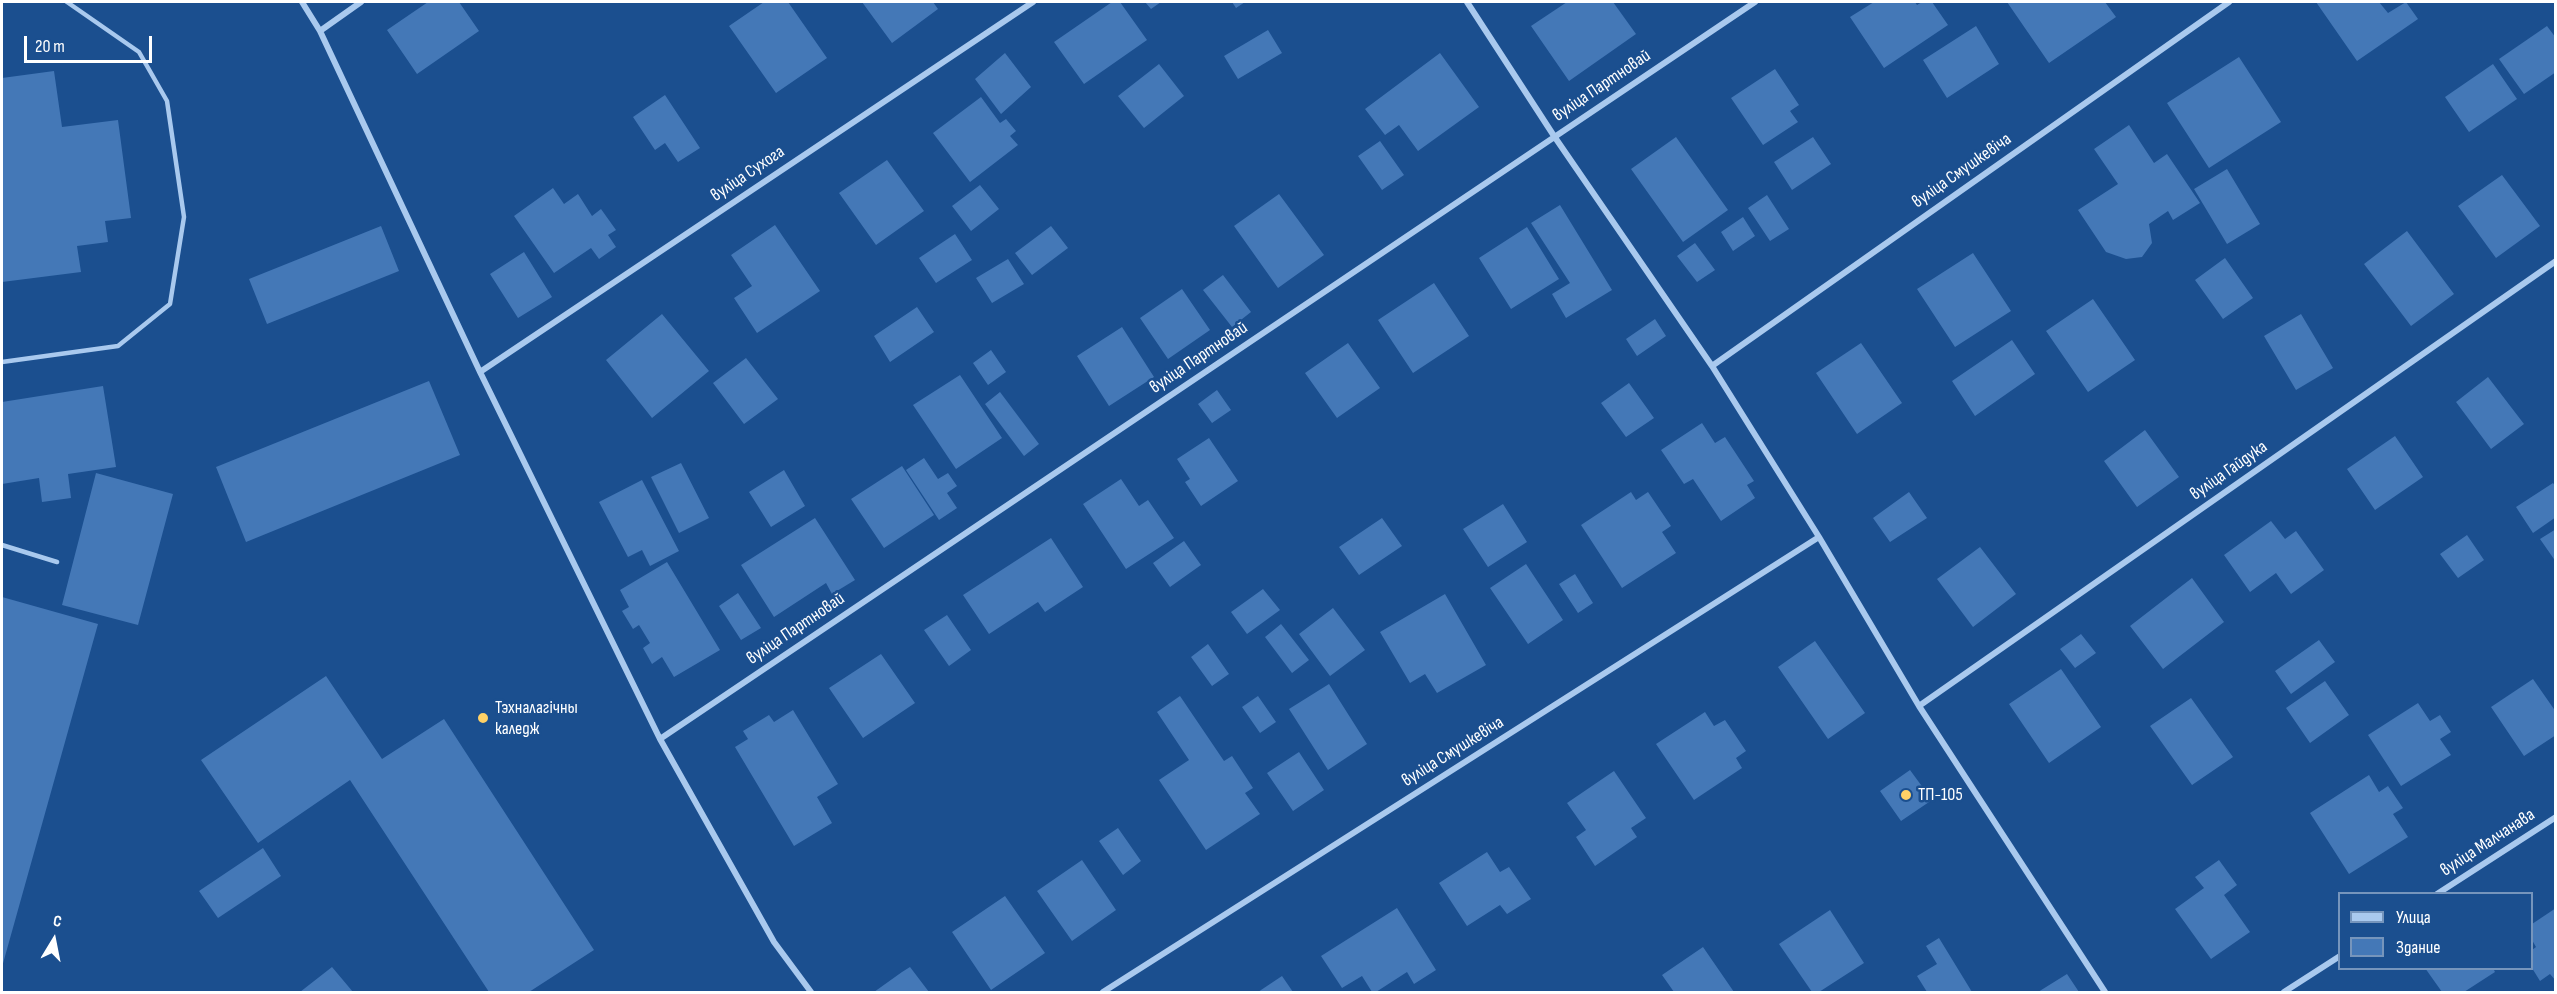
<!DOCTYPE html>
<meta charset="utf-8">
<style>
body{margin:0}
#map{position:relative;width:2557px;height:994px;overflow:hidden;background:#1b4f8f;font-family:"Sofia Sans Condensed",sans-serif}
canvas{display:block}
.frame{position:absolute;inset:0;border:3px solid #fff;pointer-events:none}
.legend{position:absolute;left:2338px;top:892px;width:195px;height:78px;box-sizing:border-box;background:#1b4f8f;border:2px solid #7695bc;margin:0;padding:8px 10px;list-style:none;font-size:18px;color:#fff}
.legend li{display:flex;align-items:center;gap:12px;height:30px}
.legend b{width:30px;border:2px solid #7695bc}
.north{position:absolute;left:24px;top:910px;width:60px;height:60px;-webkit-text-stroke:4px #1b4f8f;paint-order:stroke;rotate:10deg;font-size:16px;font-weight:700;line-height:24px;text-align:center;color:#fff}
.north::after{content:'';display:block;margin:auto;width:21px;height:27px;background:#fff;clip-path:polygon(50% 0,100% 100%,50% 72%,0 100%)}
.scale{position:absolute;left:24px;top:36px;width:128px;height:27px;box-sizing:border-box;border:3px solid #fff;border-top:0;padding-left:8px;font-size:18px;line-height:21px;white-space:nowrap;color:#fff;-webkit-text-stroke:4px #1b4f8f;paint-order:stroke}
</style>
<div id="map">
<canvas width="2557" height="994"></canvas>
<div class="frame"></div>
<ul class="legend">
<li><b style="height:8px;background:#a9c9ee"></b>Улица</li>
<li><b style="height:16px;background:#4478b7"></b>Здание</li>
</ul>
<div class="north">С</div>
<div class="scale">20 m</div>
</div>
<script>
const ctx = document.querySelector('canvas').getContext('2d');
ctx.lineJoin = 'round';
function fillPath(path, color) { ctx.fillStyle = color; ctx.fill(path, 'evenodd'); }
const toPath = rows => new Path2D(rows.map(r => 'M' + r).join(''));
function strokePath(path, color, width, dash) { ctx.strokeStyle = color; ctx.lineWidth = width; ctx.lineCap = dash ? 'butt' : 'round'; ctx.setLineDash(dash || []); ctx.stroke(path); }
function write(font, color, halo, rows, align = 'center') {
  ctx.font = font + ' "Sofia Sans Condensed",sans-serif'; ctx.lineWidth = 5; ctx.setLineDash([]); ctx.textBaseline = 'middle'; ctx.strokeStyle = halo; ctx.fillStyle = color; for (const [text, x, y, turn = 0] of rows) {
    ctx.save(); ctx.translate(x, y); ctx.rotate((+turn || 0) * Math.PI / 180); ctx.textAlign = isNaN(turn) ? turn : align; if (halo) ctx.strokeText(text, 0, 0); ctx.fillText(text, 0, 0); ctx.restore();
  }
}
const building = toPath([
 [428,2,459,2,479,31,417,74,387,30],
 [764,2,788,2,827,58,776,93,729,26],
 [862,2,933,2,938,9,892,43],
 [1112,2,1120,2,1147,40,1084,84,1054,42],
 [1145,2,1161,2,1151,9],
 [1232,2,1245,2,1236,8],
 [1567,2,1613,2,1636,34,1569,81,1531,26],
 [1874,2,1915,2,1917,5,1922,2,1932,2,1948,25,1884,68,1850,17],
 [2007,2,2105,2,2116,17,2049,63],
 [2316,2,2379,2,2388,13,2406,2,2418,19,2357,61],
 [1976,26,1999,64,1947,98,1923,60],
 [2547,26,2556,38,2556,72,2524,94,2499,59],
 [1268,30,1282,53,1238,79,1224,56],
 [1005,53,1031,87,1001,114,975,79],
 [1440,53,1479,107,1418,151,1399,125,1385,135,1365,109],
 [2239,57,2281,122,2209,168,2167,103],
 [1159,64,1184,96,1144,128,1118,96],
 [2493,64,2517,99,2469,132,2445,97],
 [1775,69,1799,105,1790,111,1798,122,1763,145,1731,98],
 [54,71,62,127,118,120,131,218,105,221,108,242,77,246,81,272,2,282,2,78],
 [665,95,700,148,678,162,665,143,655,150,633,117],
 [981,97,1000,123,1006,119,1016,131,1010,136,1018,145,970,182,933,133],
 [2129,125,2154,163,2167,154,2200,203,2173,220,2168,211,2149,224,2152,243,2142,257,2126,259,2106,252,2078,210,2118,184,2094,149],
 [1676,137,1728,210,1683,242,1631,169],
 [1813,137,1831,164,1792,190,1774,162],
 [1380,141,1404,175,1382,190,1358,156],
 [887,160,924,211,876,245,839,193],
 [2227,169,2260,224,2227,244,2194,189],
 [2502,175,2540,226,2496,258,2458,206],
 [980,185,999,209,971,231,952,206],
 [553,188,564,204,578,194,592,216,601,209,616,230,608,235,616,247,599,259,591,248,554,273,514,216],
 [1279,194,1324,255,1278,288,1234,226],
 [1767,195,1789,229,1770,241,1748,208],
 [1560,205,1612,290,1566,318,1552,294,1570,283,1531,223],
 [1743,217,1755,236,1733,251,1721,232],
 [775,225,820,291,757,333,734,298,752,286,731,255],
 [381,226,399,271,267,324,249,279],
 [1051,226,1068,248,1032,275,1015,253],
 [1527,227,1559,279,1511,309,1479,258],
 [2407,231,2454,294,2411,326,2364,264],
 [955,234,972,260,936,283,919,258],
 [1695,243,1715,270,1697,282,1677,256],
 [524,252,552,297,518,318,490,274],
 [1973,253,2011,311,1955,347,1917,289],
 [2225,258,2253,298,2223,319,2195,280],
 [1008,259,1024,284,992,303,976,278],
 [1223,275,1251,312,1232,327,1203,290],
 [1434,283,1469,336,1413,373,1378,320],
 [1182,289,1210,330,1168,359,1140,318],
 [2093,299,2135,360,2088,392,2046,331],
 [917,307,934,332,890,362,874,336],
 [662,314,709,371,652,418,606,360],
 [2301,314,2333,368,2296,390,2264,336],
 [1655,319,1666,336,1637,356,1626,339],
 [1122,327,1154,377,1109,406,1077,356],
 [2012,340,2035,374,1975,416,1952,381],
 [1348,343,1380,388,1337,418,1305,373],
 [1861,343,1902,403,1857,434,1816,373],
 [991,350,1006,372,988,385,973,363],
 [746,358,778,399,744,424,713,383],
 [960,375,1002,438,956,469,913,405],
 [2488,377,2524,424,2491,449,2456,402],
 [429,381,460,455,246,542,216,467],
 [1629,383,1654,418,1626,437,1601,403],
 [103,386,116,467,68,474,71,498,42,502,39,478,2,484,2,402],
 [1217,390,1231,410,1212,423,1198,404],
 [1000,392,1039,444,1024,456,985,404],
 [1702,423,1715,443,1725,437,1754,481,1747,485,1755,498,1721,521,1693,479,1684,484,1661,450],
 [2145,430,2179,477,2137,507,2104,461],
 [2395,436,2423,477,2375,510,2347,469],
 [1209,438,1238,481,1201,506,1185,482,1190,479,1177,459],
 [924,458,938,479,948,473,957,486,947,493,957,508,939,520,906,470],
 [681,463,709,518,679,533,651,477],
 [902,466,934,515,884,548,851,499],
 [784,470,805,506,771,527,749,492],
 [96,473,173,494,138,625,62,605],
 [1121,479,1139,506,1148,500,1174,538,1126,569,1083,504],
 [642,480,679,551,650,566,642,550,628,557,599,502],
 [2553,483,2556,487,2556,517,2533,533,2516,507],
 [1631,492,1636,500,1648,492,1671,526,1662,532,1676,553,1622,588,1581,525],
 [1909,492,1927,518,1890,542,1873,518],
 [1503,504,1527,542,1488,567,1463,529],
 [815,518,855,580,832,594,826,583,774,617,741,565],
 [1382,518,1402,546,1359,575,1339,547],
 [2271,521,2285,539,2296,531,2324,570,2291,594,2276,573,2250,592,2224,555],
 [2556,529,2556,562,2540,539],
 [2467,535,2484,560,2458,578,2440,554],
 [1051,538,1083,587,1045,612,1038,602,989,634,963,595],
 [1184,541,1201,565,1170,587,1153,563],
 [1980,547,2016,594,1973,627,1937,579],
 [667,562,720,650,674,677,662,657,652,664,643,648,650,643,639,625,633,629,622,611,629,607,620,590],
 [1526,564,1563,620,1528,644,1490,588],
 [1575,574,1593,603,1578,613,1559,584],
 [2192,578,2224,622,2163,669,2130,626],
 [1263,589,1280,610,1247,634,1231,612],
 [738,593,761,628,741,640,719,606],
 [1445,594,1486,665,1437,693,1425,674,1410,683,1380,632],
 [2,597,98,624,2,967],
 [1333,608,1365,650,1330,676,1299,634],
 [947,615,971,650,949,666,924,630],
 [1281,624,1309,660,1292,673,1265,637],
 [2081,634,2096,653,2075,668,2060,649],
 [2319,640,2335,662,2291,694,2275,671],
 [1815,641,1865,713,1828,739,1778,667],
 [1208,644,1229,674,1212,686,1191,657],
 [881,654,915,703,863,738,829,688],
 [2061,669,2101,727,2049,763,2009,704],
 [326,676,382,759,444,719,594,950,529,992,489,992,350,780,258,843,201,760],
 [2533,679,2556,712,2556,735,2524,756,2491,707],
 [2325,681,2349,715,2310,743,2286,708],
 [1329,684,1367,744,1328,770,1289,709],
 [1180,696,1224,761,1232,756,1253,788,1245,793,1260,814,1206,850,1159,780,1189,760,1157,712],
 [1258,696,1276,722,1260,733,1242,707],
 [2191,698,2233,757,2192,785,2150,726],
 [2418,703,2430,721,2440,715,2451,732,2440,739,2451,755,2401,786,2368,735],
 [793,710,838,784,817,797,832,823,794,846,735,747,748,739,743,731,769,715,774,722],
 [1705,712,1714,726,1725,720,1746,751,1736,758,1742,768,1694,800,1656,744],
 [1299,752,1324,790,1293,811,1267,773],
 [1910,770,1932,800,1901,821,1880,791],
 [1614,771,1646,818,1631,828,1637,837,1595,866,1576,837,1586,830,1567,803],
 [2369,775,2379,792,2388,786,2403,808,2393,814,2408,837,2349,874,2310,813],
 [1118,828,1141,861,1123,875,1099,841],
 [263,848,281,876,218,918,199,891],
 [1487,852,1500,872,1509,867,1531,899,1507,914,1500,905,1467,926,1439,883],
 [1082,860,1116,910,1072,941,1037,891],
 [2219,860,2237,885,2224,895,2250,932,2211,959,2175,909,2204,888,2195,877],
 [1005,896,1045,953,991,990,952,932],
 [1397,908,1436,970,1414,984,1407,972,1376,992,1372,992,1362,976,1342,988,1321,956],
 [2556,908,2556,981,2550,974,2540,981,2532,968,2532,950,2536,947,2532,940,2532,924],
 [1830,910,1864,963,1819,992,1812,992,1779,944],
 [1939,938,1972,992,1927,992,1917,976,1937,964,1926,946],
 [1703,947,1734,992,1674,992,1662,975],
 [332,967,353,992,300,992],
 [910,967,929,992,874,992,902,972],
 [2425,968,2493,968,2495,972,2464,992,2442,992],
 [2067,974,2079,992,2038,992],
 [1282,976,1293,992,1258,992]
]);
const service = toPath([
 [2,362,118,346,170,304,184,217,167,101,139,52,67,2],
 [2,545,57,562]
]);
const minor = toPath([
 [302,2,320,31,480,372,660,739,774,942,811,992],
 [1467,2,1554,136,1712,366,1819,537,1919,706,2105,992],
 [320,31,361,2],
 [1712,366,2229,2],
 [480,372,1033,2],
 [1919,706,2556,261],
 [660,739,1755,2],
 [2437,894,2556,817],
 [1103,992,1819,537],
 [2284,992,2340,956]
]);
const markers = [
 [483,718,6,"#ffd166"],
 [1906,795,6,"#ffd166"]
];
const streetNames = [
 ["вуліца Партновай",1602,86,-34],
 ["вуліца Смушкевіча",1962,171,-35],
 ["вуліца Сухога",748,174,-34],
 ["вуліца Партновай",1199,358,-34],
 ["вуліца Гайдука",2229,471,-35],
 ["вуліца Партновай",796,629,-34],
 ["вуліца Смушкевіча",1453,752,-32],
 ["вуліца Малчанава",2488,843,-33]
];
const poiNames = [
 ["Тэхналагічны",495,708],
 ["каледж",495,729],
 ["ТП-105",1918,795]
];
fillPath(building, '#4478b7');
strokePath(service, '#a9c9ee', 4.5);
strokePath(minor, '#a9c9ee', 6);
for (const [x, y, r, color] of markers) { const dot = new Path2D(); dot.arc(x, y, r, 0, 2 * Math.PI); ctx.fillStyle = color; ctx.fill(dot); strokePath(dot, '#1b4f8f', 2); }
write('18px', '#fff', '#1b4f8f', streetNames);
write('18px', '#fff', '#1b4f8f', poiNames, 'left');
</script>
